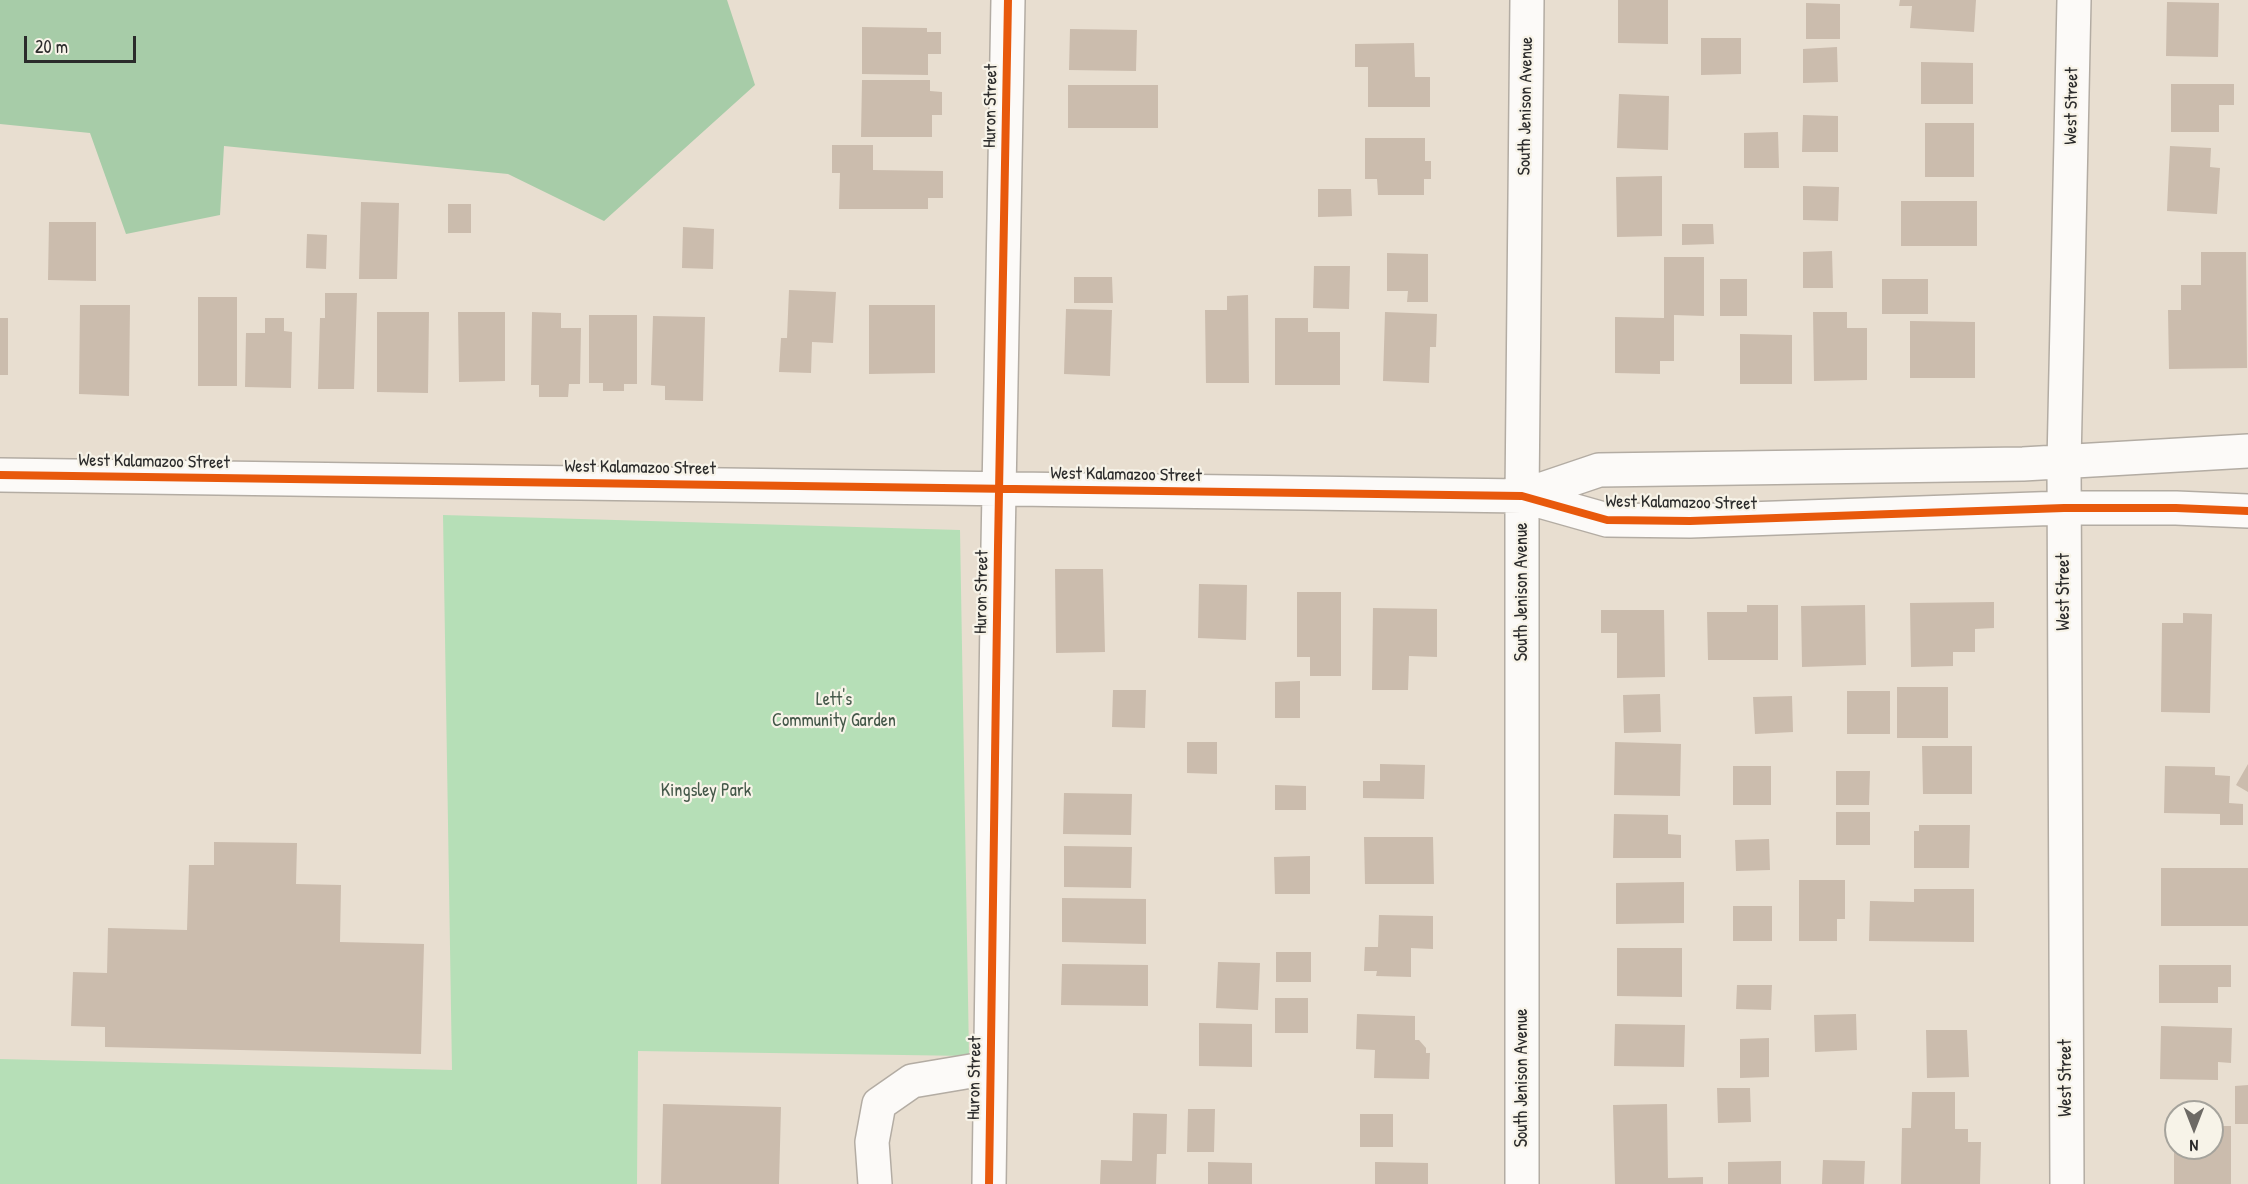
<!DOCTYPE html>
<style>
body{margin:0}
#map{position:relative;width:2248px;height:1184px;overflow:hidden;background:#e8ded0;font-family:"Patrick Hand",sans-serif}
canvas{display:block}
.north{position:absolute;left:2164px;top:1100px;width:60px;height:60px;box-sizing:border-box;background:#f7f3e8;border:2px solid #a5a39c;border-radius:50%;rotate:180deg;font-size:16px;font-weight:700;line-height:24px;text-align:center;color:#2b2b2b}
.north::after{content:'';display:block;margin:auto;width:21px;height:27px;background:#6d6a65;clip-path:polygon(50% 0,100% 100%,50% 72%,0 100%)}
.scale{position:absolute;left:24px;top:36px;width:112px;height:27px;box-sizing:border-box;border:3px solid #2b2b2b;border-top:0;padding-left:8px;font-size:18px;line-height:21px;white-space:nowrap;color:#2b2b2b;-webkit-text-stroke:4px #f7f3e8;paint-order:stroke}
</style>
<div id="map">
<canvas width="2248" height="1184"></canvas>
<div class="north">N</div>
<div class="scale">20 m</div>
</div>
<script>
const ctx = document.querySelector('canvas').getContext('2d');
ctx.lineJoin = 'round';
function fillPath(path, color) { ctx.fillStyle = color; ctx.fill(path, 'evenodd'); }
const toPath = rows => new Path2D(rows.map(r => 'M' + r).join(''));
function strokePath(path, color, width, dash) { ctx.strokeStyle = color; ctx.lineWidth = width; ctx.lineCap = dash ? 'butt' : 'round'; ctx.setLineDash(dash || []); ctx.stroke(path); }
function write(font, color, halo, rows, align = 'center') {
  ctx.font = font + ' "Patrick Hand",sans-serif'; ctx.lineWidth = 4.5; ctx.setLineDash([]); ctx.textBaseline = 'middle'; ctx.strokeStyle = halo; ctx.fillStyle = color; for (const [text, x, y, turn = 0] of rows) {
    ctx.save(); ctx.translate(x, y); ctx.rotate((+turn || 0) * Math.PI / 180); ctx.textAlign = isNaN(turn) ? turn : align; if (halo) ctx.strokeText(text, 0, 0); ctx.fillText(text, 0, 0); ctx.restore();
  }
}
const green = toPath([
 [443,515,960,530,969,1056,638,1051,637,1184,0,1184,0,1059,452,1070]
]);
const forest = toPath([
 [0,0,727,0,755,85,604,221,508,174,224,146,220,215,126,234,90,133,0,124]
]);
const building = toPath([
 [1618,0,1668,0,1668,44,1618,43],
 [1900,0,1976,0,1974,32,1910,28,1912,6,1899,6],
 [2167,2,2219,3,2218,57,2166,56],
 [1806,3,1840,4,1840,39,1806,39],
 [862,27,927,28,927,32,941,32,941,54,928,54,928,75,862,74],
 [1070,29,1137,30,1136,71,1069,70],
 [1701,38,1741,38,1741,74,1701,75],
 [1414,43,1415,77,1430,77,1430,107,1368,107,1368,67,1355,67,1355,44],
 [1837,47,1838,82,1803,83,1803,49],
 [1921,62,1973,63,1973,104,1921,104],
 [862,80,930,80,930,91,942,92,942,115,932,115,932,137,861,137],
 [2171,84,2234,84,2234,105,2219,105,2219,132,2171,132],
 [1068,85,1158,85,1158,128,1068,128],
 [1619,94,1669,96,1668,150,1617,148],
 [1803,115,1838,116,1838,152,1802,152],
 [1925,123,1974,123,1974,177,1925,177],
 [1778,132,1779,168,1744,168,1744,133],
 [1365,138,1425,138,1425,161,1431,161,1431,179,1424,179,1424,195,1378,195,1377,179,1365,179],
 [832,145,873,145,873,170,943,171,943,198,928,198,928,209,839,209,840,173,832,173],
 [2170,146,2211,148,2210,167,2220,168,2217,214,2167,211],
 [1662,176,1662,236,1617,237,1616,177],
 [1803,186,1839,187,1838,221,1803,220],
 [1318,189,1351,189,1352,216,1318,217],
 [1901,201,1977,201,1977,246,1901,246],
 [361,202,399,203,397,279,359,279],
 [448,204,471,204,471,233,448,233],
 [49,222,96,222,96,281,48,280],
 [1682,224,1713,224,1714,244,1682,245],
 [683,227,714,229,713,269,682,268],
 [307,234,327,235,326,269,306,268],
 [1832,251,1833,288,1803,288,1803,252],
 [2201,252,2246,252,2247,368,2169,369,2168,310,2181,310,2181,285,2201,285],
 [1387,253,1428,254,1428,302,1407,302,1408,291,1387,291],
 [1664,257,1704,257,1704,316,1674,315,1674,361,1660,361,1660,374,1615,373,1615,317,1664,318],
 [1314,266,1350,266,1349,309,1313,308],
 [1074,277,1112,277,1113,303,1074,303],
 [1720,279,1747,279,1747,316,1720,316],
 [1882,279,1928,279,1928,314,1882,314],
 [789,290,836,292,833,343,812,342,811,373,779,372,781,338,787,338],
 [325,293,357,293,354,389,318,389,320,318,325,318],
 [1248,295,1249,383,1206,383,1205,310,1227,310,1227,296],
 [198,297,237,297,237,386,198,386],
 [80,305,130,305,129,396,79,394],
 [869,305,935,305,935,373,869,374],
 [1066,309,1112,310,1110,376,1064,374],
 [377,312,429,312,428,393,377,392],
 [458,312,505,312,505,381,459,382],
 [532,312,561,313,561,328,581,328,580,384,569,384,568,397,539,397,539,385,531,385],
 [1385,312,1437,314,1436,347,1430,347,1429,383,1383,381],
 [1813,312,1847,312,1847,328,1867,328,1867,380,1814,381],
 [589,315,637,315,637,384,624,384,624,391,603,391,603,383,589,383],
 [653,316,705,317,703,401,665,400,665,386,651,385],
 [0,318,8,318,8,375,0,375],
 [265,318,284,318,284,331,292,332,291,388,245,387,246,333,265,333],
 [1275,318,1308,318,1308,332,1340,332,1340,385,1275,385],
 [1910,321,1975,322,1975,378,1910,378],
 [1740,334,1792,335,1792,384,1740,384],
 [1055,569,1103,569,1105,652,1056,653],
 [1199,584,1247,585,1246,640,1198,638],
 [1297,592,1341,592,1341,676,1310,676,1310,657,1297,657],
 [1994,602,1994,628,1975,629,1975,652,1953,652,1953,666,1911,667,1910,603],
 [1747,605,1778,605,1778,660,1708,660,1707,612,1747,612],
 [1865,605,1866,665,1802,667,1801,606],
 [1373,608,1437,609,1437,657,1409,656,1408,690,1372,690],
 [1601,610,1664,610,1665,677,1617,678,1617,633,1601,633],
 [2183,613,2212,614,2210,713,2161,712,2162,623,2183,623],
 [1300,681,1300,718,1275,718,1275,682],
 [1897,687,1948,687,1948,738,1897,738],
 [1113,690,1146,690,1145,728,1112,727],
 [1847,691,1890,691,1890,734,1847,734],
 [1660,694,1661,732,1624,733,1623,695],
 [1792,696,1793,732,1755,734,1753,697],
 [1187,742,1217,742,1217,774,1187,773],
 [1615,742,1681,744,1680,796,1614,795],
 [1922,746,1972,746,1972,794,1923,794],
 [1380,764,1425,765,1424,799,1363,798,1363,781,1380,781],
 [2248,764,2248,792,2236,785],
 [1733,766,1771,766,1771,805,1733,805],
 [2165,766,2215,767,2215,775,2230,776,2229,803,2243,804,2243,825,2220,825,2220,814,2164,813],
 [1836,771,1870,771,1869,805,1836,805],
 [1275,785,1306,786,1306,810,1275,810],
 [1064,793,1132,794,1131,835,1063,834],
 [1836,812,1870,812,1870,845,1836,845],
 [1614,814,1668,815,1668,834,1681,835,1681,858,1613,858],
 [1919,825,1970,825,1969,868,1914,868,1914,831,1919,831],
 [1364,837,1433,837,1434,884,1365,884],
 [1769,839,1770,870,1736,871,1735,840],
 [214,842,297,843,296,884,341,885,340,942,424,944,421,1054,105,1047,105,1027,71,1026,73,972,107,973,108,928,187,930,189,865,214,865],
 [1064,846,1132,847,1131,888,1064,887],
 [1310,856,1310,894,1275,894,1274,857],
 [2161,868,2248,868,2248,926,2161,926],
 [1799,880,1845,880,1845,919,1837,919,1837,941,1799,941],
 [1684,882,1684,923,1616,924,1616,883],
 [1914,889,1974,889,1974,942,1869,941,1870,901,1914,902],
 [1062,898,1146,899,1146,944,1062,942],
 [1733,906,1772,906,1772,941,1733,941],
 [1379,915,1433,916,1433,949,1411,948,1411,977,1376,976,1377,971,1364,971,1365,947,1378,947],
 [1617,948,1682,948,1682,997,1617,996],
 [1276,952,1311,952,1311,982,1276,982],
 [1218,962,1260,963,1258,1010,1216,1008],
 [1062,964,1148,965,1148,1006,1061,1005],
 [2159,965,2231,965,2231,987,2218,987,2218,1003,2159,1003],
 [1737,985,1772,985,1771,1010,1736,1009],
 [1275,998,1308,998,1308,1033,1275,1033],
 [1357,1014,1415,1016,1415,1040,1419,1040,1426,1048,1426,1053,1430,1053,1429,1079,1374,1078,1375,1050,1356,1049],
 [1856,1014,1857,1050,1815,1052,1814,1015],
 [1199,1023,1252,1024,1252,1067,1199,1066],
 [1615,1024,1685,1025,1684,1067,1614,1066],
 [2161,1026,2232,1028,2231,1063,2218,1062,2218,1080,2160,1079],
 [1926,1030,1967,1030,1969,1077,1927,1078],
 [1769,1038,1769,1077,1740,1078,1740,1039],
 [2248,1085,2248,1124,2235,1124,2235,1086],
 [1717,1088,1750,1088,1751,1122,1718,1123],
 [1912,1092,1955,1092,1955,1129,1968,1129,1968,1142,1981,1142,1980,1184,1901,1184,1902,1128,1911,1128],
 [663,1104,781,1107,779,1184,661,1184],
 [1667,1104,1668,1178,1703,1177,1703,1184,1615,1184,1613,1105],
 [1188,1109,1215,1109,1214,1152,1187,1152],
 [1133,1113,1167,1114,1166,1154,1157,1154,1156,1184,1100,1184,1101,1160,1132,1161],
 [1360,1114,1393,1114,1393,1147,1360,1147],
 [2174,1126,2176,1126,2176,1148,2212,1148,2212,1126,2231,1126,2231,1184,2174,1184],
 [1823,1160,1865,1161,1864,1184,1822,1184],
 [1781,1161,1781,1184,1728,1184,1728,1162],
 [1208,1162,1252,1163,1252,1184,1208,1184],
 [1375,1162,1428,1163,1428,1184,1375,1184]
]);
const minor = toPath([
 [0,475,1522,496,1607,520,1690,521,2064,508,2176,508,2248,511],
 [1522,496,1599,470,2023,464,2248,451],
 [875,1184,872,1142,879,1104,912,1081,989,1068],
 [989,1184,998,546,1008,0],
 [1522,1184,1522,496,1527,0],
 [2067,1184,2064,463,2074,0]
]);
const cycleway = toPath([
 [0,475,1522,496,1607,520,1690,521,2064,508,2176,508,2248,511],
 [989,1184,998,546,1008,0]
]);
const streetNames = [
 ["Huron Street",991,106,-89],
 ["South Jenison Avenue",1526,106,-89],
 ["West Street",2072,106,-89],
 ["West Kalamazoo Street",154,462,1],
 ["West Kalamazoo Street",640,468,1],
 ["West Kalamazoo Street",1126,475,1],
 ["West Kalamazoo Street",1681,503,1],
 ["Huron Street",982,592,-89],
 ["South Jenison Avenue",1522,592,-90],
 ["West Street",2064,592,-90],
 ["Huron Street",975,1078,-89],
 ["South Jenison Avenue",1522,1078,-90],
 ["West Street",2066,1078,-90]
];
const parkNames = [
 ["Lett's",834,700],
 ["Community Garden",834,721],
 ["Kingsley Park",706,791]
];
fillPath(green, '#b6dfb7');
fillPath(forest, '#a7cca8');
fillPath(building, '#cbbcad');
strokePath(minor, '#b3aca3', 36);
strokePath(minor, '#fcfaf8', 33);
strokePath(cycleway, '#e8590c', 8);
write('18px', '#2b2b2b', '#f7f3e8', streetNames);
write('18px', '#445849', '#f7f3e8', parkNames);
</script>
